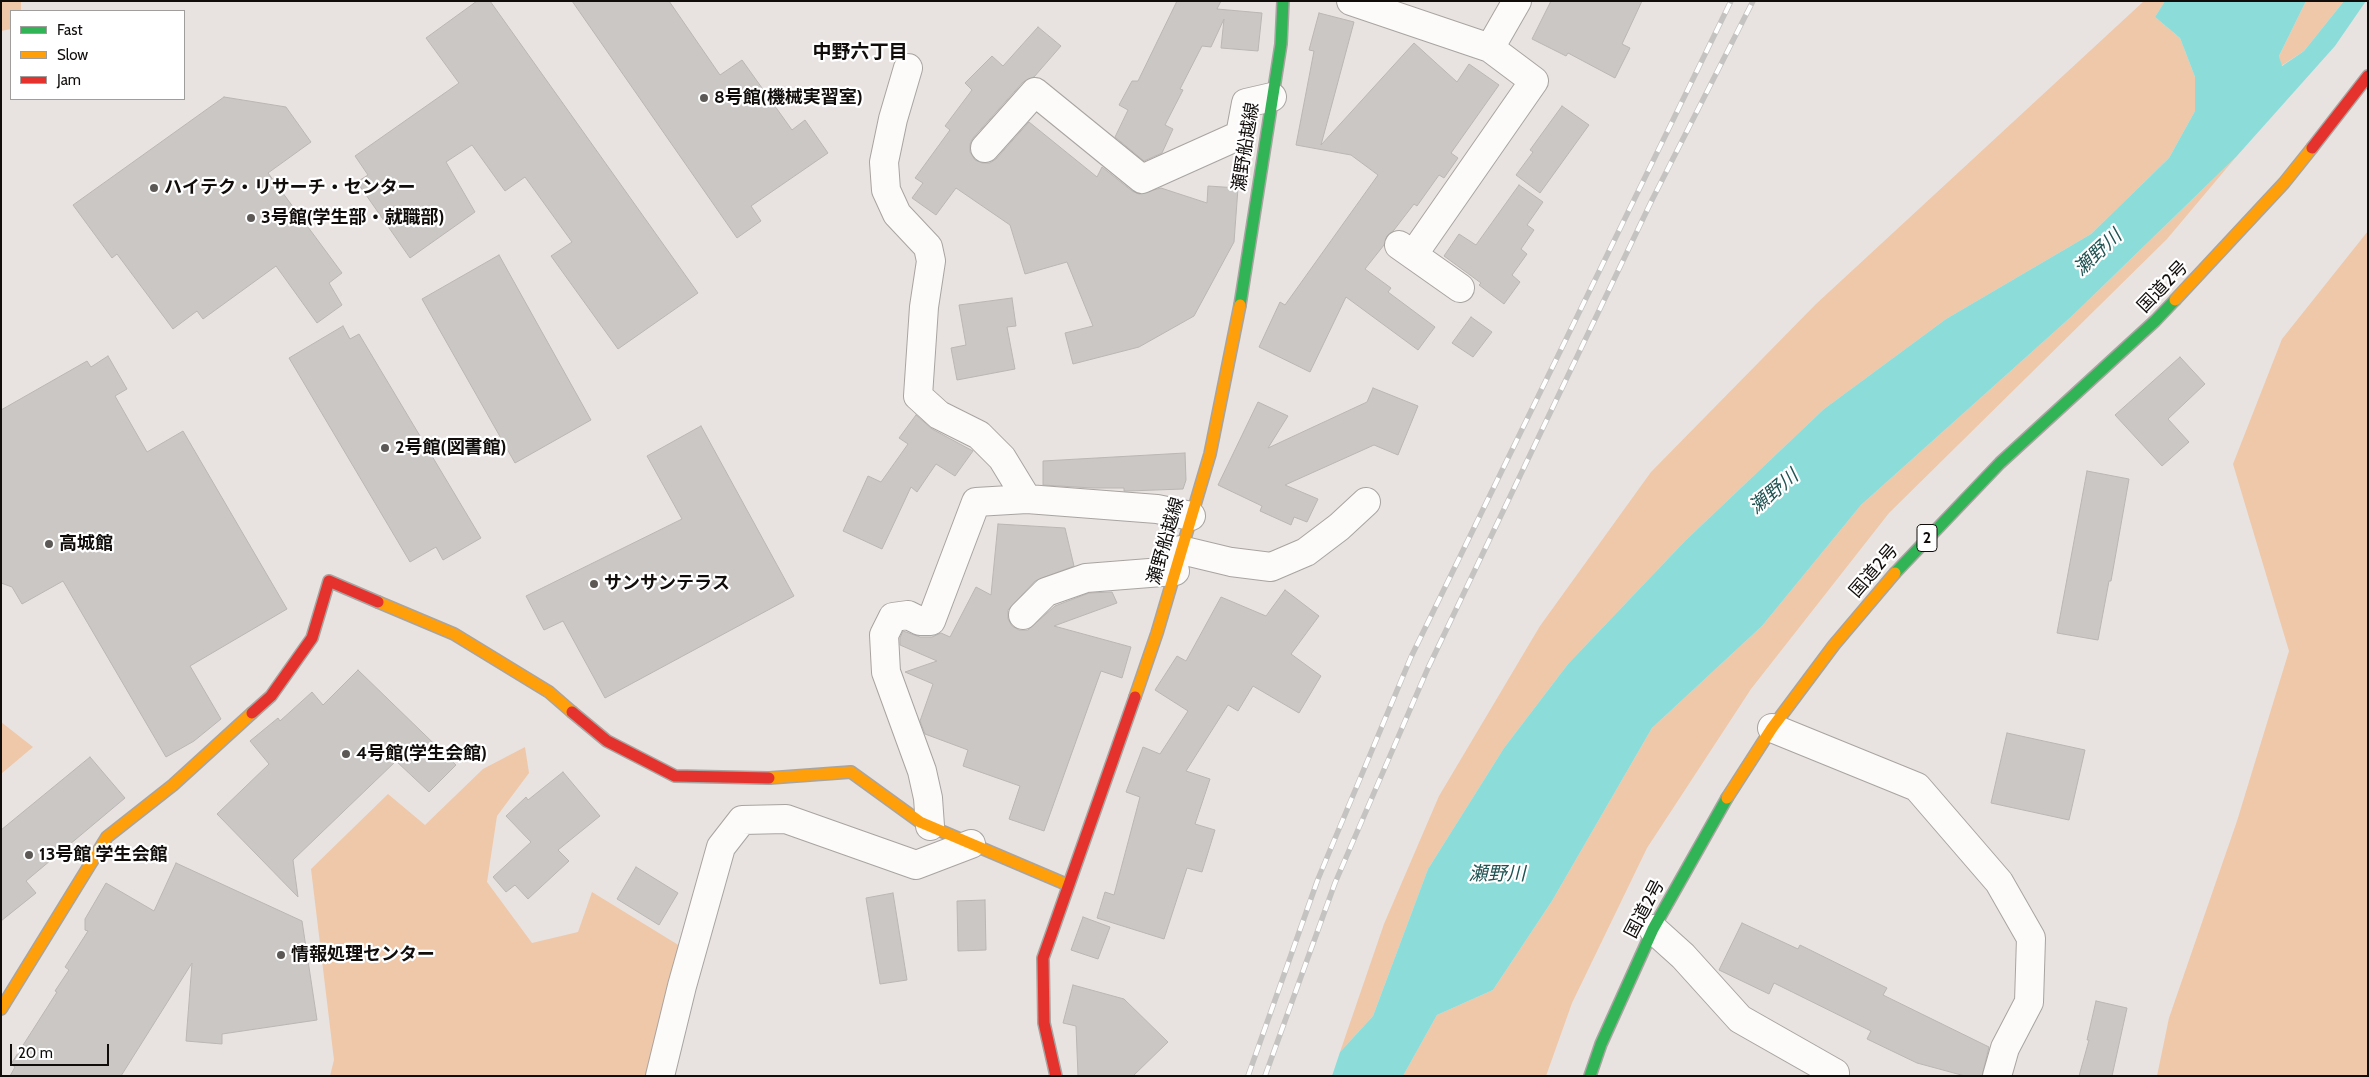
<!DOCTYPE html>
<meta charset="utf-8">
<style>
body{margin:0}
#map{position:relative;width:2369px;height:1077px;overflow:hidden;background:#e8e3e0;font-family:Cabin,sans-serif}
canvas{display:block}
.frame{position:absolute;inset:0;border:2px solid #100d0b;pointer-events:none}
.legend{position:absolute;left:10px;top:10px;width:175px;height:90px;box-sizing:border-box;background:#fff;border:1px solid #9f9e9d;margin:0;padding:6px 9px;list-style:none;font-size:15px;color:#100d0b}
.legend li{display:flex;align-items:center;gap:10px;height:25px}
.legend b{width:25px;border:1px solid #9f9e9d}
.scale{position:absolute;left:10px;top:1044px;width:99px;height:22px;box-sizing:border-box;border:2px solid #100d0b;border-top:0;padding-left:6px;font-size:15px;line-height:18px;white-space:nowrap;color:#100d0b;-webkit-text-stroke:4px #fff;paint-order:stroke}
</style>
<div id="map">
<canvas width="2369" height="1077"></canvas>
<div class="frame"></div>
<ul class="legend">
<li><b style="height:6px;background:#30b455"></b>Fast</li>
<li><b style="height:6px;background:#ff9f0a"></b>Slow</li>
<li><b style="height:6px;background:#e5322d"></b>Jam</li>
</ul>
<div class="scale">20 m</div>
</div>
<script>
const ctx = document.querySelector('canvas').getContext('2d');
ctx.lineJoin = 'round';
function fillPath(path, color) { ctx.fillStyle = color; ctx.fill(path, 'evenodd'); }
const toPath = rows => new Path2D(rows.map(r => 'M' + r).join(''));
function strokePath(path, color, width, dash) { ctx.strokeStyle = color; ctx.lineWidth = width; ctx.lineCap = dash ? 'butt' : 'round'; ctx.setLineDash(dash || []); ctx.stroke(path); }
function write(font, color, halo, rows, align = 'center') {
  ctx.font = font + ' Cabin,"Noto Sans JP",sans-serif'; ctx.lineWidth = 4.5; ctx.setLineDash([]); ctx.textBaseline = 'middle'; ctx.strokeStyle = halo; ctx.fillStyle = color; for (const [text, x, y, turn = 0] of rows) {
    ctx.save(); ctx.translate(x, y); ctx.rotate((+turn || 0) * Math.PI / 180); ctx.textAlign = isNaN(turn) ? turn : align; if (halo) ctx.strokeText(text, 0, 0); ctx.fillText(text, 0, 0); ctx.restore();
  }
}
const green = toPath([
 [1,1,21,1,21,11,11,11,11,29,1,31],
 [2144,1,2165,1,2155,17,2180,38,2195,77,2195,111,2169,158,2091,234,1946,319,1824,409,1685,541,1568,664,1504,748,1428,869,1373,1016,1340,1052,1384,924,1439,796,1540,626,1651,472,1816,304],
 [2306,1,2344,1,2304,51,2281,66,2279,56],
 [2236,157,2167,239,1889,513,1751,689,1647,848,1572,1003,1546,1076,1403,1076,1437,1015,1493,990,1552,901,1652,728,1762,626,1861,505,2072,316],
 [2368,231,2368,1076,2157,1076,2169,1018,2237,821,2289,651,2233,464,2282,339],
 [1,722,33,747,1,774],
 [525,747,529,773,497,816,487,882,532,943,578,932,592,892,680,946,668,999,646,1076,330,1076,334,1060,311,869,388,794,425,825,483,769]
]);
const water = toPath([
 [2165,1,2306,1,2279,56,2282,66,2304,51,2344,1,2366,1,2335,46,2236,157,2072,316,1861,505,1762,626,1652,728,1552,901,1493,990,1437,1015,1403,1076,1332,1076,1340,1052,1373,1016,1428,869,1504,748,1568,664,1685,541,1824,409,1946,319,2091,234,2169,158,2195,111,2195,77,2180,38,2155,17]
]);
const building = toPath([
 [477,1,490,1,698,293,618,349,551,256,572,242,525,177,505,191,472,145,446,162,475,212,410,258,357,182,368,175,355,156,459,83,426,38,477,1],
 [572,1,669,1,720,75,742,60,792,130,805,120,828,153,751,206,761,221,737,238,572,1],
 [1177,1,1221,1,1217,9,1262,13,1258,51,1221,48,1224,19,1211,47,1202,46,1180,89,1183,90,1165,125,1173,129,1162,153,1144,161,1115,137,1128,110,1119,105,1132,81,1138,81,1177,1],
 [1551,1,1642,1,1622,44,1630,48,1615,78,1568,53,1566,56,1532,39,1551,1],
 [1319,13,1354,22,1321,145,1414,43,1457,82,1469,64,1499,85,1451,153,1458,158,1444,178,1439,175,1417,206,1414,204,1394,230,1387,236,1384,245,1365,269,1391,288,1388,292,1435,327,1418,350,1346,297,1310,372,1259,347,1280,302,1285,305,1378,175,1351,155,1296,145,1314,51,1309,50,1319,13],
 [1038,27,1061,46,1034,77,1023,82,973,138,970,144,970,152,975,160,982,163,990,163,996,159,1029,122,1097,177,1102,167,1132,191,1139,194,1161,188,1207,203,1208,186,1238,188,1234,242,1194,316,1139,347,1073,364,1065,333,1093,326,1067,262,1025,274,1010,225,956,188,936,215,912,198,923,183,915,178,950,130,945,126,972,90,965,83,992,56,1003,66,1038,27],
 [224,97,286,107,311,142,268,173,342,273,329,283,342,305,317,323,276,266,203,319,197,311,173,329,117,254,112,258,73,205,224,97],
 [1562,106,1589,125,1540,193,1516,175,1533,152,1530,150,1562,106],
 [1519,185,1543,202,1527,225,1534,230,1521,249,1527,254,1512,275,1520,282,1504,304,1479,285,1481,283,1444,256,1459,234,1476,245,1519,185],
 [499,255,591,420,515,463,422,299,499,255],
 [1012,298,1016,326,1007,327,1015,369,957,380,951,348,966,345,959,305,1012,298],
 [1471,317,1492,332,1473,357,1452,343,1471,317],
 [343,326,350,339,359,334,481,538,443,560,436,547,410,562,289,358,343,326],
 [108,356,127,389,115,396,147,452,183,431,287,609,190,666,221,719,194,741,166,757,63,581,22,604,12,587,1,583,1,410,87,361,91,367,108,356],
 [2180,357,2205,384,2168,419,2189,442,2162,466,2115,415,2180,357],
 [1373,388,1418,406,1398,455,1374,445,1285,485,1318,499,1307,522,1294,517,1291,525,1260,511,1262,506,1218,485,1258,402,1288,416,1268,448,1367,402,1373,388],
 [916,415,932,429,973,451,955,476,936,464,917,492,911,487,882,549,843,531,868,476,881,482,908,444,899,438,916,415],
 [701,426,794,596,605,698,563,621,544,630,526,596,682,519,647,456,701,426],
 [1185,453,1186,480,1183,489,1128,491,1124,491,1124,488,1092,488,1043,485,1043,461,1185,453],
 [2087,471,2129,479,2111,581,2109,581,2098,640,2057,633,2087,471],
 [998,524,1065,528,1074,566,1035,581,1008,610,1008,619,1012,626,1019,630,1028,630,1055,606,1089,593,1112,592,1117,603,1054,626,1131,647,1122,678,1101,671,1044,831,1009,819,1020,786,963,766,968,750,925,734,920,721,933,684,905,672,937,661,900,645,900,638,903,631,920,637,932,637,941,633,950,637,976,587,991,595,998,524],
 [1285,590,1319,616,1291,654,1321,676,1299,713,1253,686,1238,711,1228,705,1186,771,1210,779,1195,824,1215,830,1202,872,1187,868,1164,939,1097,918,1105,892,1114,895,1140,797,1126,792,1143,747,1160,754,1188,711,1155,690,1177,656,1186,661,1221,597,1266,616,1285,590],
 [358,670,456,765,429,792,396,761,293,860,298,897,217,814,269,764,250,741,278,718,280,721,312,692,323,705,358,670],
 [2007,733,2085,750,2069,820,1991,803,2007,733],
 [90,757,125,798,26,881,36,893,1,921,1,830,90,757],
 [563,772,600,816,558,850,569,861,528,899,515,885,506,892,493,877,531,842,506,816,526,797,528,800,563,772],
 [176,863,302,921,317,1020,222,1034,222,1044,186,1041,192,963,121,1076,10,1076,15,1067,11,1064,57,992,55,991,69,970,65,967,88,931,85,930,85,919,106,883,154,911,176,863],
 [636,867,678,893,659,925,617,899,636,867],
 [893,893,907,980,880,984,866,898,893,893],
 [985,900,986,950,958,951,957,901,985,900],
 [1083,917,1110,927,1098,959,1071,950,1083,917],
 [1742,923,1798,949,1800,945,1887,988,1883,995,1989,1047,1982,1076,1965,1076,1917,1063,1867,1039,1871,1031,1774,983,1769,994,1719,970,1742,923],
 [1073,985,1124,999,1168,1042,1133,1076,1078,1076,1076,1026,1063,1023,1073,985],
 [2096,1001,2127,1008,2112,1076,2079,1076,2089,1040,2087,1040,2096,1001]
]);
const street = toPath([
 [1351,1,1490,48,1534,81,1413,255],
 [1490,48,1517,1],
 [908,68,893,119,884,162,886,190,897,214,928,247,931,261,924,307,918,396,939,415,979,435,1002,458,1027,499,1157,509,1191,516],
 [985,148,1035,92,1142,179,1240,135,1246,103,1272,97],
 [1399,245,1460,288],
 [1181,550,1231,562,1271,567,1306,552,1339,527,1366,502],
 [1023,615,1046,592,1086,578,1175,571],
 [1772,728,1917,787,1999,882,2031,938,2029,1002,2005,1048,1997,1076],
 [930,826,928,798,922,771,886,672,884,635,893,617,908,615,920,621,931,621,976,502,1027,499],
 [1653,929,1683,956,1740,1019,1835,1073],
 [660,1076,682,986,721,847,742,820,786,819,916,865,971,844]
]);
const fast = toPath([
 [1240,305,1281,44,1283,1],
 [1895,573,2000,463,2155,321,2175,300],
 [1590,1076,1601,1044,1653,929,1727,798]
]);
const slow = toPath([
 [2175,300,2284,183,2312,148],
 [378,602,454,634,549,692,572,712],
 [1135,697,1157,633,1210,454,1240,305],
 [769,778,851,772,920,822,1068,885],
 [1727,798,1772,728,1834,645,1895,573],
 [1,1009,107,837,173,785,252,713]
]);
const jam = toPath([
 [2312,148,2368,76],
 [572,712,607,741,675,776,769,778],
 [252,713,271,696,312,638,329,581,378,602],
 [1056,1076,1044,1023,1043,958,1135,697]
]);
const rail = toPath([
 [1248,1076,1318,879,1411,657,1731,1],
 [1265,1076,1335,883,1428,668,1652,200,1753,1]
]);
const markers = [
 [704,98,5,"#5c5856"],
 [154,188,5,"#5c5856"],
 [251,218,5,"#5c5856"],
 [385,448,5,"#5c5856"],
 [49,544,5,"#5c5856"],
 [594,584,5,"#5c5856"],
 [346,754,5,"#5c5856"],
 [29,855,5,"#5c5856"],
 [281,955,5,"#5c5856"]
];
const shields = [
 [1927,538,20]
];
const shieldNames = [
 ["2",1927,538]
];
const poiNames = [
 ["8号館(機械実習室)",714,98],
 ["ハイテク・リサーチ・センター",164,188],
 ["3号館(学生部・就職部)",261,218],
 ["2号館(図書館)",395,448],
 ["高城館",59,544],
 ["サンサンテラス",604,584],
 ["4号館(学生会館)",356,754],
 ["13号館 学生会館",39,855],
 ["情報処理センター",291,955]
];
const streetNames = [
 ["瀬野船越線",1246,147,-81],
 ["国道2号",2163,287,-46],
 ["瀬野船越線",1166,541,-74],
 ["国道2号",1874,571,-49],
 ["国道2号",1645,909,-62]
];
const neighbourhoodNames = [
 ["中野六丁目",860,52]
];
const waterNames = [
 ["瀬野川",2098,253,-43],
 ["瀬野川",1774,492,-40],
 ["瀬野川",1497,874]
];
fillPath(green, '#eec8a9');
fillPath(water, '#8cddda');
fillPath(building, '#cac7c4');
strokePath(building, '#bab6b4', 1);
strokePath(street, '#a8a4a1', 30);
strokePath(fast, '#a8a4a1', 14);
strokePath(slow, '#a8a4a1', 14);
strokePath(jam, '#a8a4a1', 14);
strokePath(street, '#fcfbfa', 28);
strokePath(fast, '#30b455', 11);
strokePath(slow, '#ff9f0a', 11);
strokePath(jam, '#e5322d', 11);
strokePath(rail, '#c4c3c1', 5.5);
strokePath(rail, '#fff', 4, [11]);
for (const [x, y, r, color] of markers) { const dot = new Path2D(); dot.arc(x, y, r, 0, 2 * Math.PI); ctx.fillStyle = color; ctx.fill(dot); strokePath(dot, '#fff', 2); }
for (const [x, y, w] of shields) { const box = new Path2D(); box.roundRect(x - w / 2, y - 13.5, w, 27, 4); ctx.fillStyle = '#fff'; ctx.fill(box); strokePath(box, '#100d0b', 1); }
write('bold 16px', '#100d0b', null, shieldNames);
write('bold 18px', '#100d0b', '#fff', poiNames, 'left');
write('18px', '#100d0b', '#fff', streetNames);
write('bold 19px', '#100d0b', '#fff', neighbourhoodNames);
write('italic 19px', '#205453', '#fff', waterNames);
</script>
